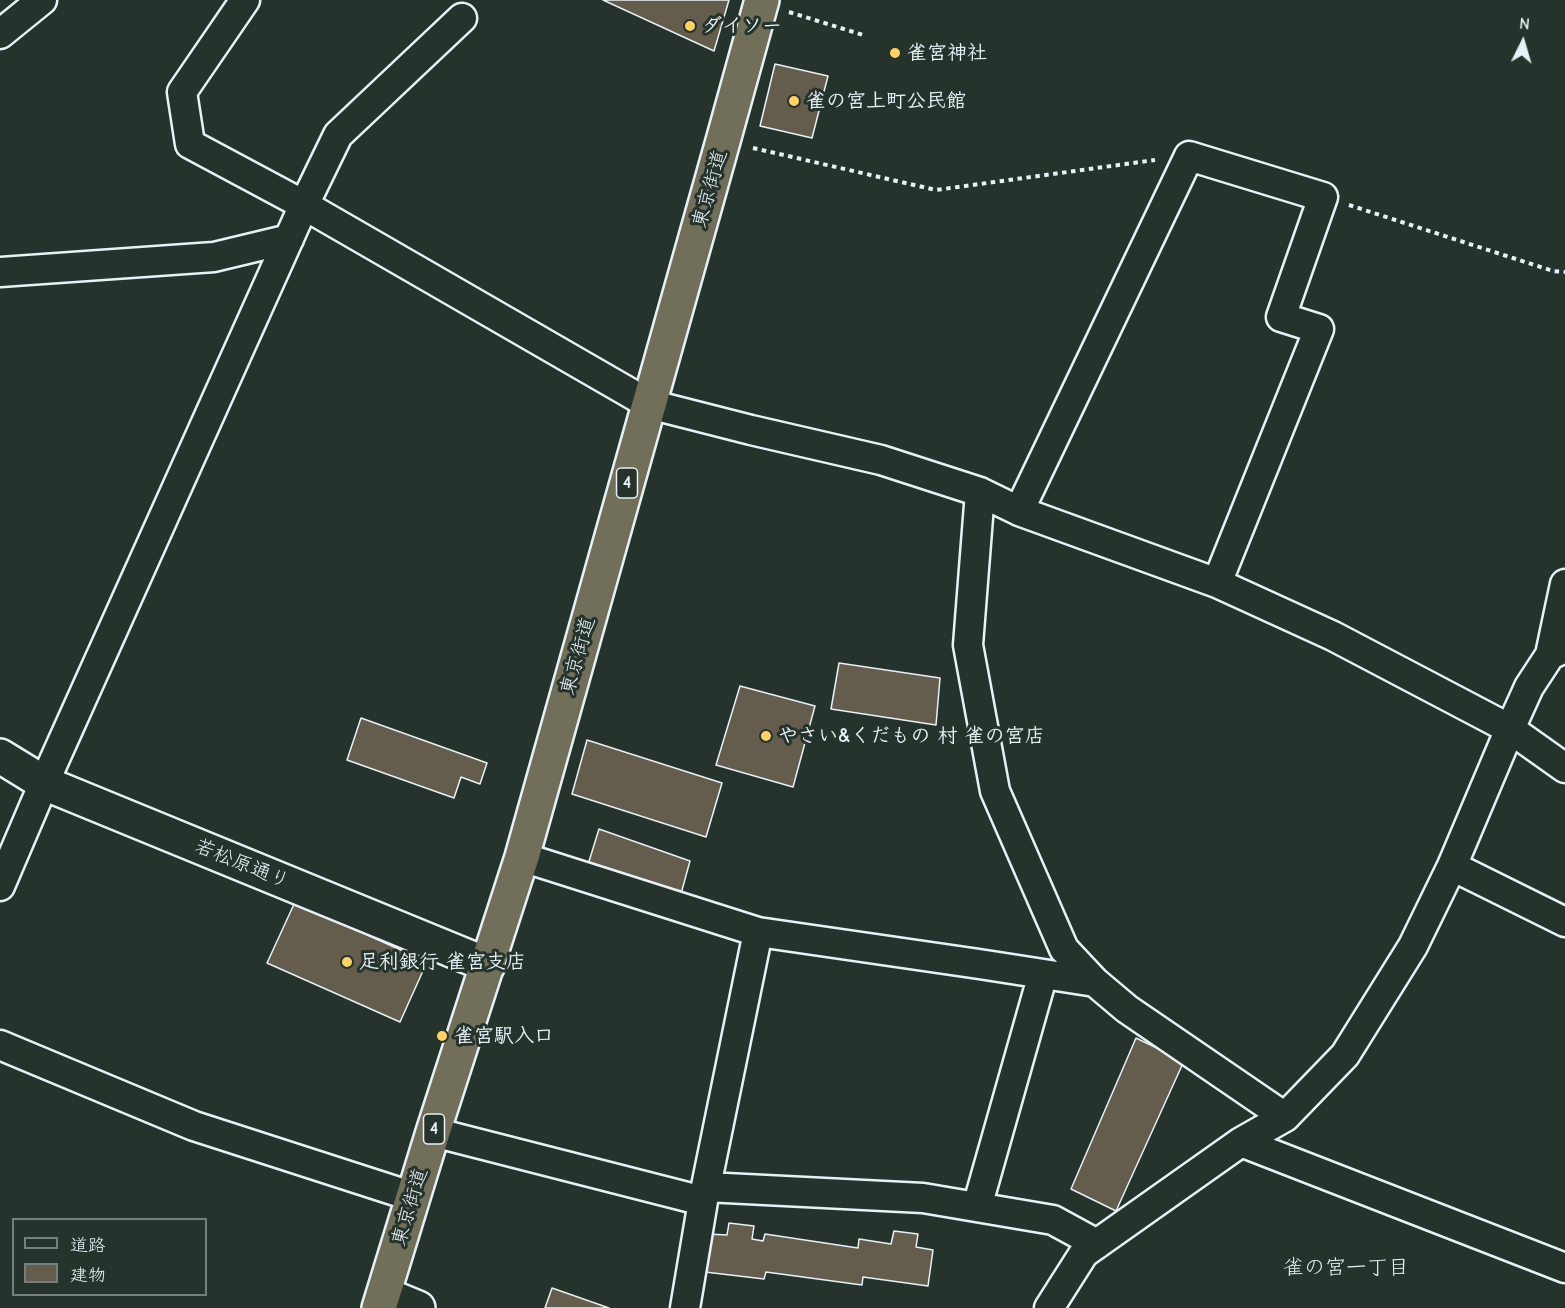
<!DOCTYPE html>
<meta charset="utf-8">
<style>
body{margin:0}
#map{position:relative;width:1565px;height:1308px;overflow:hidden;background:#26332d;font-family:"Comic Neue","Klee One",sans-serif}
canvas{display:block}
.legend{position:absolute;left:12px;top:1218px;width:195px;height:78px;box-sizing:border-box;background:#26332d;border:2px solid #747f7e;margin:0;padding:8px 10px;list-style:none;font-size:18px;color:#e8f1f8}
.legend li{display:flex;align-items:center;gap:12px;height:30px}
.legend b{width:30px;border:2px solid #747f7e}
.north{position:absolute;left:1493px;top:12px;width:60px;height:60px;-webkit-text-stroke:4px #26332d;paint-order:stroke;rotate:5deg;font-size:16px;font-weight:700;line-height:24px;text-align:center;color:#e8f1f8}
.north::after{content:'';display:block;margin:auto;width:21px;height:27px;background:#e8f1f8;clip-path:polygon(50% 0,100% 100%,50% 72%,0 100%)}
</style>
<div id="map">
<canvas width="1565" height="1308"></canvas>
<ul class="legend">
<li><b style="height:8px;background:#26332d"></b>道路</li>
<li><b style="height:16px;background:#645c4d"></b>建物</li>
</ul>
<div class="north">N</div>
</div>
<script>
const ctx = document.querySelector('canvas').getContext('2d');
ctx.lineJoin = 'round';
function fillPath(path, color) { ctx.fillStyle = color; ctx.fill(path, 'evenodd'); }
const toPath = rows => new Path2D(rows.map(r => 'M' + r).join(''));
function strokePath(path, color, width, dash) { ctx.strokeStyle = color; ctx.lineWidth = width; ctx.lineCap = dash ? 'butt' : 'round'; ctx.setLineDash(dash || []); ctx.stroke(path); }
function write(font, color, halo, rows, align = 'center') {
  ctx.font = font + ' "Comic Neue","Klee One",sans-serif'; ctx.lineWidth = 6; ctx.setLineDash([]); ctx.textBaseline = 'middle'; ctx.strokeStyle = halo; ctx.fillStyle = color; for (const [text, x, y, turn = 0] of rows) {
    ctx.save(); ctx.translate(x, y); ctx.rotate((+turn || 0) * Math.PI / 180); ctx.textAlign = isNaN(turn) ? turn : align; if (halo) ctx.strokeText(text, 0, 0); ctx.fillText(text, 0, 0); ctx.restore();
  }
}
const building = toPath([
 [603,0,729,0,714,51,603,0],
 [775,64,828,76,812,138,760,126,775,64],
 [839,663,940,678,936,725,831,709,839,663],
 [740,686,815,706,793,787,716,765,740,686],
 [361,718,487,763,480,784,461,777,454,798,347,760,361,718],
 [587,740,722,783,706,837,572,794,587,740],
 [599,829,690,861,679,901,586,871,599,829],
 [295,902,427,962,400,1022,267,963,295,902],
 [1136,1038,1184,1061,1116,1211,1071,1189,1136,1038],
 [729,1223,754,1226,752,1239,763,1241,765,1234,858,1248,859,1239,891,1244,894,1231,918,1234,916,1247,933,1250,928,1286,863,1277,862,1285,766,1272,764,1279,705,1272,708,1234,727,1235,729,1223],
 [552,1288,609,1308,545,1308,552,1288]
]);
const path = toPath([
 [789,12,863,35],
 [753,148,936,190,1155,160],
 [1349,205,1553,271,1565,272]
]);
const minor = toPath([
 [245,0,182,92,190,144,304,205,649,404,751,430,881,460,980,492,1019,511,1217,583,1333,636,1510,729,1565,768],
 [0,34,42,0],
 [0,272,214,257,289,239],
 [980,492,968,645,995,791,1064,949,1095,982,1127,1009,1285,1117],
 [1019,511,1189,156,1323,197,1281,317,1319,329,1217,583],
 [1550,655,1565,584],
 [522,857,758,932,979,964,1095,982],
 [1452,866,1565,922],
 [0,886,44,783,304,205,338,135,462,18],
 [0,1045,194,1126,414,1197],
 [433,1132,703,1201],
 [1241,1142,1565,1268],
 [706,1187,923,1198,1053,1220,1097,1244],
 [977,1207,1043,974],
 [685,1308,703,1201,758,932],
 [1049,1308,1084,1253,1241,1142,1285,1117,1345,1055,1413,946,1452,866,1510,729,1529,687,1550,655,1565,648]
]);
const tertiary = toPath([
 [0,756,44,783,488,965]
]);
const secondary = toPath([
 [384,1294,418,1308]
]);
const trunk = toPath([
 [379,1308,433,1132,522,857,723,141,762,0]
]);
const markers = [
 [690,26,6,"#ffd166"],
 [895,53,6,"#ffd166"],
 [794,101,6,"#ffd166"],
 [766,736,6,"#ffd166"],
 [347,962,6,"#ffd166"],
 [442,1036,6,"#ffd166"]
];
const shields = [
 [627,483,21],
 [434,1129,21]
];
const shieldNames = [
 ["4",627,483],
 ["4",434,1129]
];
const poiNames = [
 ["ダイソー",702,26],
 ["雀宮神社",907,53],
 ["雀の宮上町公民館",806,101],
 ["やさい&くだもの 村 雀の宮店",778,736],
 ["足利銀行 雀宮支店",359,962],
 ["雀宮駅入口",454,1036]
];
const streetNames = [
 ["東京街道",710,189,-74],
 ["東京街道",578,656,-74],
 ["若松原通り",242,864,22],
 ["東京街道",410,1207,-73]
];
const neighbourhoodNames = [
 ["雀の宮一丁目",1346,1268]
];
fillPath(building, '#645c4d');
strokePath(building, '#e8f1f8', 1.5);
strokePath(minor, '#e8f1f8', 33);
strokePath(tertiary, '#e8f1f8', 38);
strokePath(secondary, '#e8f1f8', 38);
strokePath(trunk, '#e8f1f8', 38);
strokePath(path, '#e8f1f8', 4, [4.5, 4.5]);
strokePath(minor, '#26332d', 28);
strokePath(tertiary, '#26332d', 33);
strokePath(secondary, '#26332d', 33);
strokePath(trunk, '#716e59', 33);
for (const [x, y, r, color] of markers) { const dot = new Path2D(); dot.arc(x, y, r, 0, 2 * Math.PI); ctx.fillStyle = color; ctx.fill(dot); strokePath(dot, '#26332d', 2); }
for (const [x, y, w] of shields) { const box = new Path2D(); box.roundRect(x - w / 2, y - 15, w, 30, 4.5); ctx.fillStyle = '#26332d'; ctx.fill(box); strokePath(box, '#e8f1f8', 1.5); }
write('bold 18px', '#e8f1f8', null, shieldNames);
write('bold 20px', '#e8f1f8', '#26332d', poiNames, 'left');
write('20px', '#e8f1f8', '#26332d', streetNames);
write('21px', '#e8f1f8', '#26332d', neighbourhoodNames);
</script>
